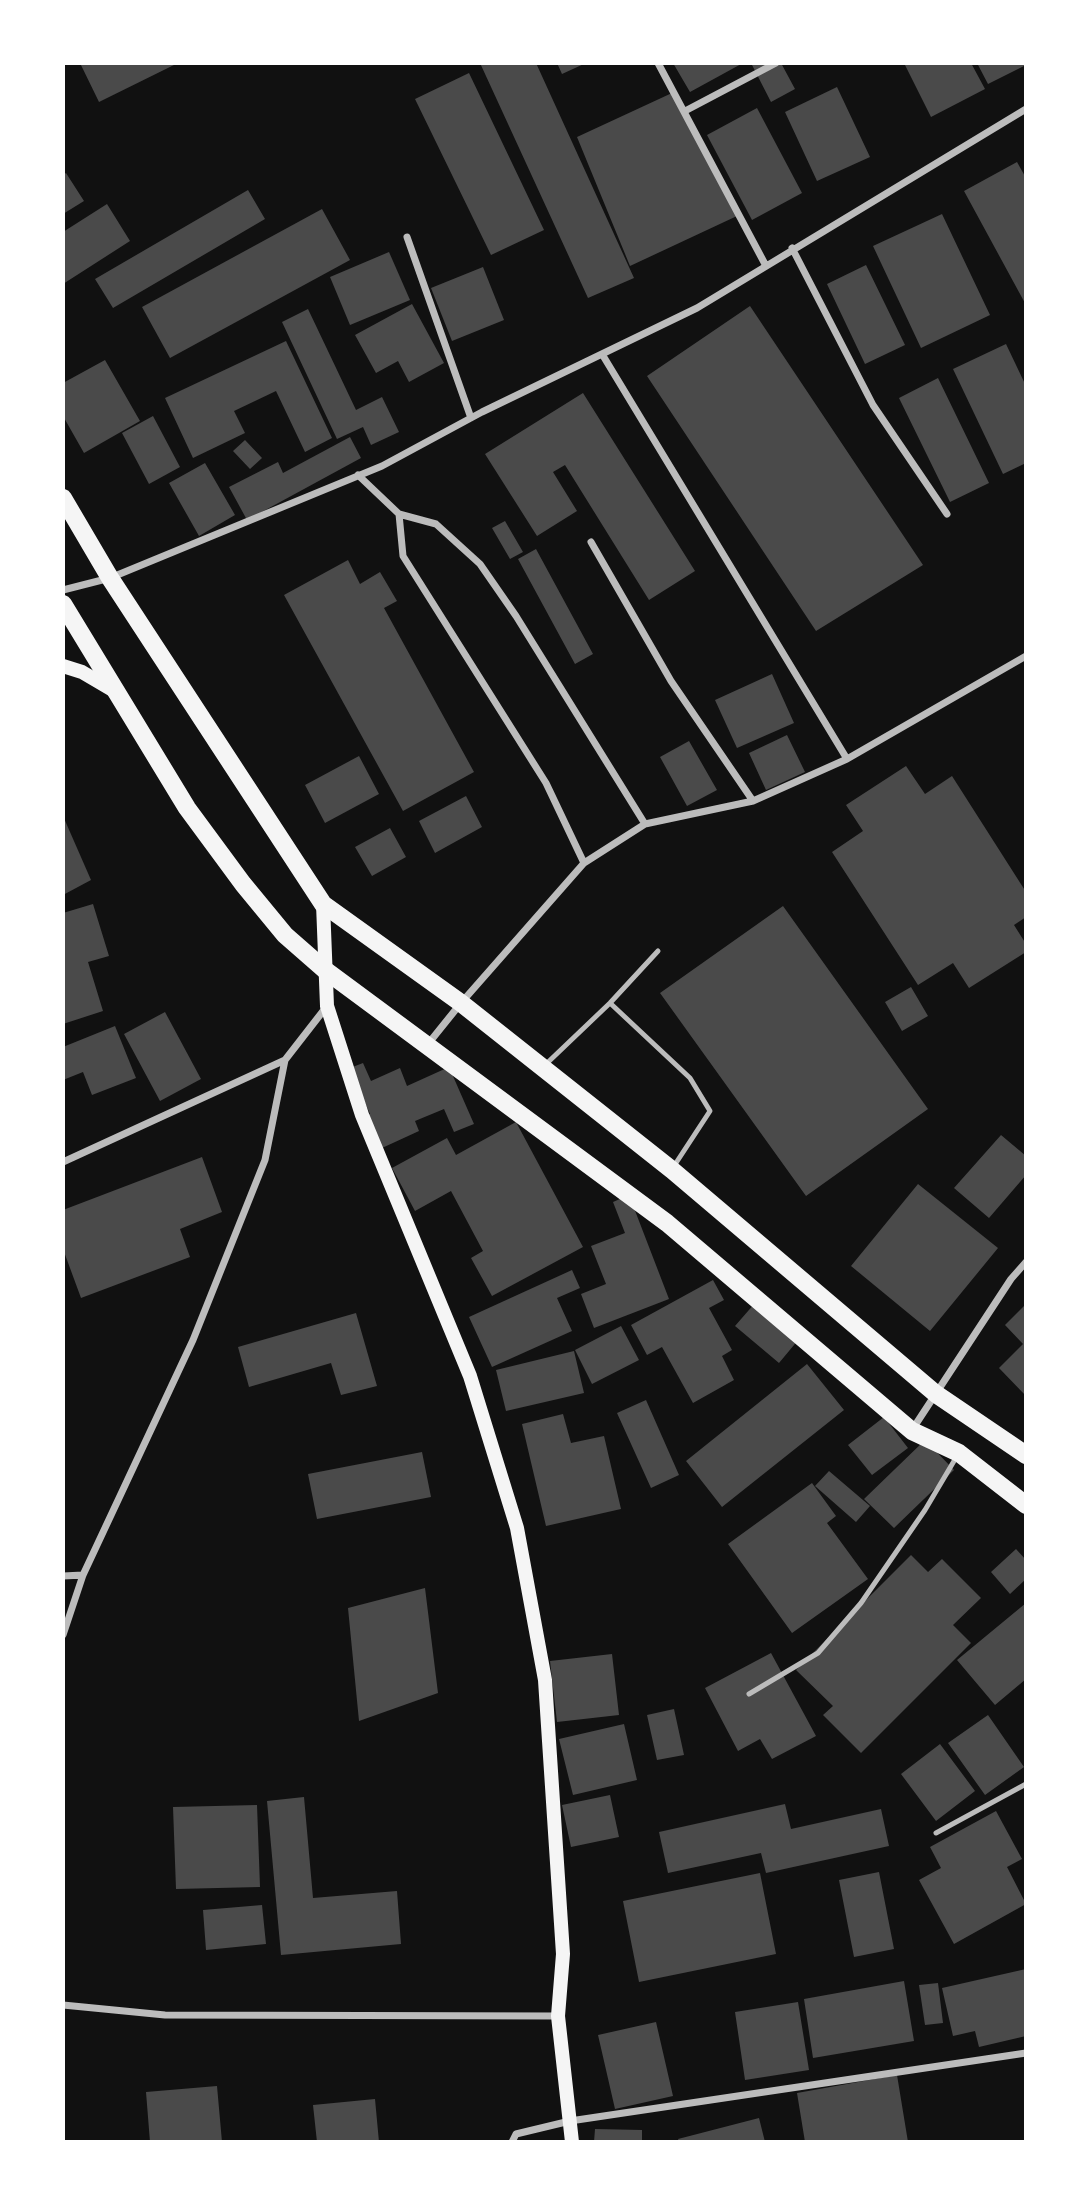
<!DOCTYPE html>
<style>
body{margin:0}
#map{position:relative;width:1089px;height:2205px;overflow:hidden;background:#111;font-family:Figtree,sans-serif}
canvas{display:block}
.frame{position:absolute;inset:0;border:65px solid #fff;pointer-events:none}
</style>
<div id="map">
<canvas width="1089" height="2205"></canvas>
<div class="frame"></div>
</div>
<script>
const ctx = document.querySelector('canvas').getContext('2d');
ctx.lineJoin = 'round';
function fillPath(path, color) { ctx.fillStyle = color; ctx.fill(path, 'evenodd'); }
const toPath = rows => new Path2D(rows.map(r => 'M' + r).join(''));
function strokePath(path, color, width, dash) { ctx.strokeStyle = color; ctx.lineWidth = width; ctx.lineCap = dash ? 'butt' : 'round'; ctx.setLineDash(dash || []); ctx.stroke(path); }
const building = toPath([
 [80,63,178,63,99,102],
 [480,63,536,63,634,278,588,298],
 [557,63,586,63,562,74],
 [673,63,743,63,690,92],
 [751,63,781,63,795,89,771,102],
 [904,63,971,63,985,89,931,117],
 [977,63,1026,63,1026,65,988,84],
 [469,73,544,230,491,255,415,99],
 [837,87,870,157,817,181,785,112],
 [672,93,737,216,630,266,577,137],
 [757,108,802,193,752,220,707,135],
 [1017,162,1026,178,1026,305,964,191],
 [66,173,84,201,63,214,63,175],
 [248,190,265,219,113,308,95,279],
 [107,204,130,241,63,284,63,232],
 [322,209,350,260,170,358,142,307],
 [942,214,990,315,921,348,873,246],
 [389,252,410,300,350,325,330,277],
 [866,265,905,345,865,364,827,284],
 [483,267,504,320,452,341,431,288],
 [412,304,444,363,409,382,398,361,376,373,355,335],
 [750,306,923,565,816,631,647,376],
 [308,309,356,410,382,397,399,432,371,445,363,427,337,439,282,322],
 [286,341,332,438,305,452,276,391,234,411,245,433,193,458,165,398],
 [1006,344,1026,386,1026,463,1003,474,953,369],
 [105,360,140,421,84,453,63,416,63,383],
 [938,378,989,483,950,502,899,398],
 [583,393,695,571,649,600,565,465,553,472,577,511,537,536,485,454],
 [153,416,180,467,149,484,122,433],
 [350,437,361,458,247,520,229,487,278,462,283,473],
 [245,440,262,458,250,469,233,451],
 [205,463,235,515,199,536,169,483],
 [505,521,523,552,510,559,492,528],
 [536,549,593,654,575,664,518,559],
 [348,560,360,584,380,572,397,601,384,608,474,772,403,811,284,595],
 [772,674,794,723,737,748,715,700],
 [787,735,805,772,766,790,749,753],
 [689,741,717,790,687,806,660,757],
 [359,756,379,794,325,823,305,785],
 [906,766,925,794,952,776,1026,892,1026,917,1014,925,1026,944,1026,952,969,988,953,963,918,985,832,852,863,831,846,805],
 [466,796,482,827,435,853,419,821],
 [63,816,91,880,63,895],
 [390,828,406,857,372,876,355,847],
 [93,904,109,956,88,962,103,1011,63,1024,63,913],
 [783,906,928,1109,806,1196,660,993],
 [911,987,928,1016,902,1031,885,1002],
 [165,1012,201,1079,160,1101,124,1034],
 [115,1026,136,1078,92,1095,83,1072,63,1080,63,1047],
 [363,1063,371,1081,400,1068,407,1086,449,1067,474,1124,454,1132,444,1109,415,1121,419,1131,382,1148,367,1115,370,1114,350,1068],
 [516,1122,583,1247,492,1296,471,1258,483,1251,451,1191,415,1211,392,1168,447,1138,456,1155],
 [1001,1135,1026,1156,1026,1175,989,1218,954,1188],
 [202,1157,222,1212,180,1229,190,1257,81,1298,63,1249,63,1210],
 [918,1184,998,1248,930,1331,851,1266],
 [629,1195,669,1299,594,1328,581,1294,606,1284,591,1246,625,1233,613,1202],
 [572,1270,580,1288,557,1298,572,1331,492,1367,469,1317],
 [713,1280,724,1300,709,1308,732,1350,722,1356,734,1380,693,1403,662,1347,647,1355,631,1325],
 [755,1303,799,1339,779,1363,735,1326],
 [1026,1304,1026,1396,999,1368,1023,1344,1005,1325],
 [356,1313,377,1386,341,1395,331,1363,249,1387,238,1347],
 [621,1326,639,1360,592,1384,575,1350],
 [574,1351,584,1393,506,1411,496,1370],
 [807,1364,844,1410,722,1507,686,1461],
 [646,1400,679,1475,651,1488,617,1413],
 [563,1414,571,1443,604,1436,621,1509,546,1526,522,1424],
 [884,1417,908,1448,872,1475,848,1445],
 [925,1440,954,1470,894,1528,864,1499],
 [422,1452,431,1497,317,1519,308,1474],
 [829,1471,870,1506,856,1522,815,1486],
 [812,1483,836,1516,827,1523,868,1579,792,1633,728,1544],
 [1016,1549,1026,1560,1026,1579,1010,1594,991,1572],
 [911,1555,928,1572,942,1559,981,1598,953,1625,971,1643,861,1753,823,1715,833,1706,796,1670],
 [425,1588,438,1693,359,1721,348,1608],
 [1026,1603,1026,1679,995,1705,957,1660],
 [771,1653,816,1736,772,1759,760,1739,738,1751,705,1688],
 [612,1654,619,1715,557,1722,550,1661],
 [674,1709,684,1755,657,1760,647,1715],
 [988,1715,1024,1767,985,1795,948,1743],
 [624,1724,637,1780,573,1795,559,1739],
 [940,1744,975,1791,936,1821,901,1774],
 [610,1795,619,1837,571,1847,562,1805],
 [304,1797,313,1898,397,1891,401,1944,281,1955,267,1801],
 [785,1804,791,1829,881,1809,889,1846,766,1873,761,1853,668,1873,659,1832],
 [257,1805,260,1887,176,1889,173,1807],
 [996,1811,1022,1859,1007,1867,1026,1904,954,1944,919,1880,941,1868,930,1847],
 [879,1872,894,1949,854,1957,839,1880],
 [760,1873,776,1954,639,1982,623,1901],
 [262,1905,266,1944,206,1950,203,1910],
 [1026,1969,1026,2036,979,2047,975,2031,953,2036,942,1988],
 [904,1981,914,2041,813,2058,804,1999],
 [938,1983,943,2023,925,2025,919,1985],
 [798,2002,809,2070,745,2080,735,2012],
 [656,2022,673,2096,615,2109,598,2035],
 [897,2075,908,2142,805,2142,797,2093],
 [217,2086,222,2142,150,2142,146,2092],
 [375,2099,379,2142,317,2142,313,2105],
 [759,2118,765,2142,679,2142,678,2139],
 [595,2129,642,2130,642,2142,594,2142]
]);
const service = toPath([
 [610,1003,690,1078,710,1111,674,1166],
 [544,1066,610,1003,658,951],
 [749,1694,818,1653,861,1603,925,1510,957,1456],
 [936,1833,1026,1784]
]);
const minor = toPath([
 [658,63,766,266],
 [685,111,776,63],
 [407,237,471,418],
 [792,248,873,405,947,514],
 [358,475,399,514,436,524,480,564,516,616,645,824],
 [399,514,403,556,546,783,584,863],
 [591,542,671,681,753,801],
 [63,590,110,578,382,466,482,412,697,308,1026,109],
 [847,759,1026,656],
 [428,1044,461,1003,584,863,645,824,753,801,847,759,602,354],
 [63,1162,285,1060,327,1006],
 [912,1430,1011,1279,1026,1262],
 [63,1576,83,1575],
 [63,1635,83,1575,193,1340,265,1160,285,1060],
 [63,2005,165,2015,558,2016],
 [512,2142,516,2134,570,2121,1026,2053]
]);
const secondary = toPath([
 [63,666,82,672,116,692],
 [323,904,327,1006,362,1115,470,1376,517,1528,545,1680,563,1954,558,2016,572,2142]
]);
const primary = toPath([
 [63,498,110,578,323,904,461,1003,672,1170,936,1394,1026,1455],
 [63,604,187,808,243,884,285,935,325,970,667,1223,912,1431,959,1453,1026,1505]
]);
fillPath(building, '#4a4a4a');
strokePath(service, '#bcbcbc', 5);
strokePath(minor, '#bcbcbc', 7);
strokePath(secondary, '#f5f5f5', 14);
strokePath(primary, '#f5f5f5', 18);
</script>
